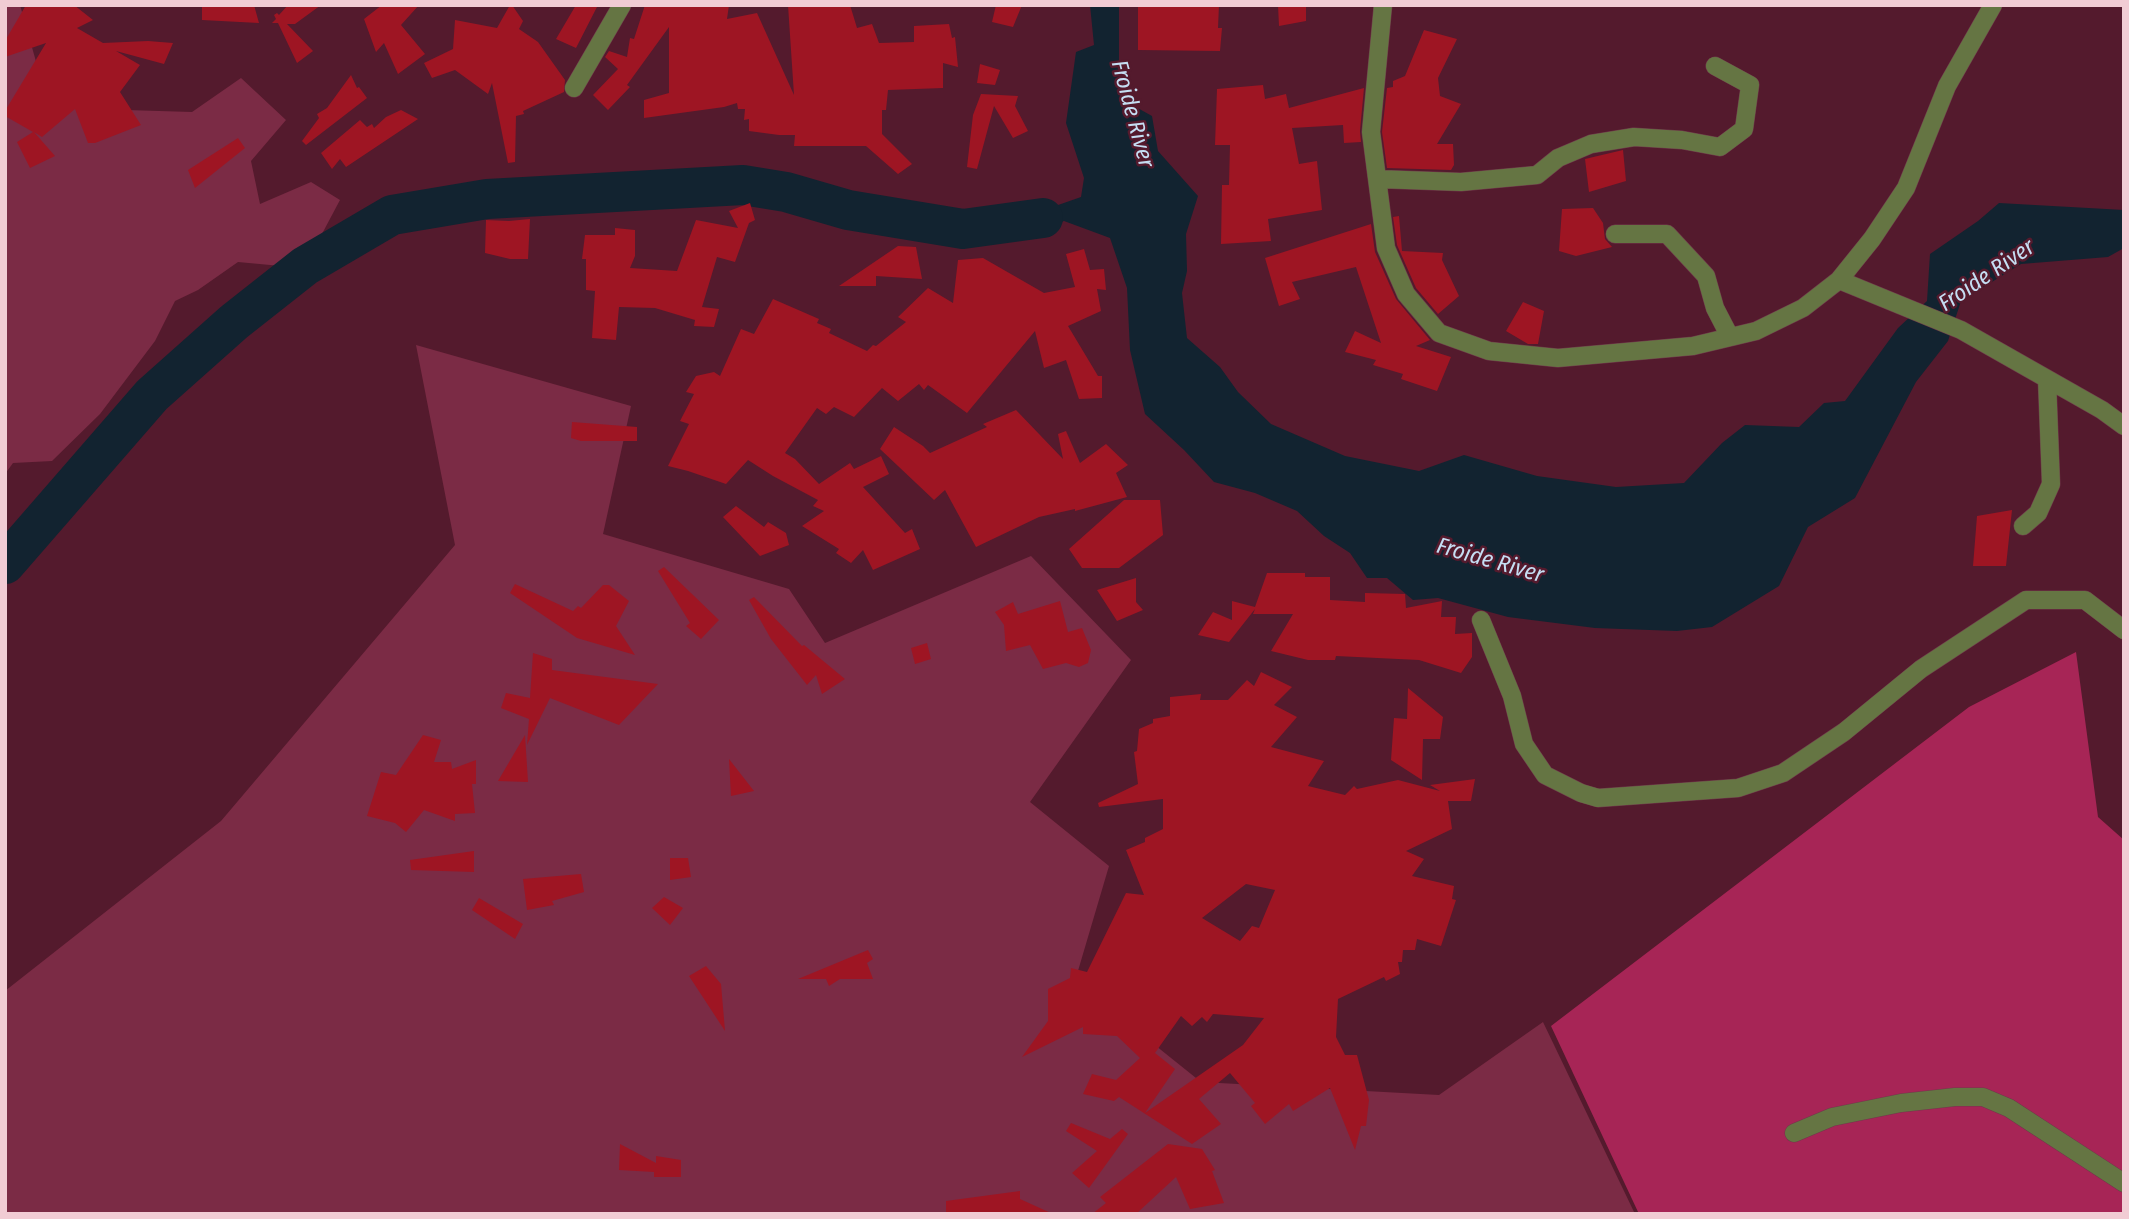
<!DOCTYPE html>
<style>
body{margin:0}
#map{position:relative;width:2129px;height:1219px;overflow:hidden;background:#541a2d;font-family:"Fira Sans Condensed",sans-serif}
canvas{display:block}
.frame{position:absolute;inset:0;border:7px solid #f1ccd4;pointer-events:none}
</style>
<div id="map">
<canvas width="2129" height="1219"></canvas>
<div class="frame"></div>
</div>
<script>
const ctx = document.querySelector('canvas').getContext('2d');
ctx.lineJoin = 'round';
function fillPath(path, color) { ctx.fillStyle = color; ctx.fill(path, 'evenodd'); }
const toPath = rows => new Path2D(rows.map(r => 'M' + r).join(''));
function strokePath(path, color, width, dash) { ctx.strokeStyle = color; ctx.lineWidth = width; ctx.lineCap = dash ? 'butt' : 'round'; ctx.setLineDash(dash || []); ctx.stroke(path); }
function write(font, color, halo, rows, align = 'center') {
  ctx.font = font + ' "Fira Sans Condensed",sans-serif'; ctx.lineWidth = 5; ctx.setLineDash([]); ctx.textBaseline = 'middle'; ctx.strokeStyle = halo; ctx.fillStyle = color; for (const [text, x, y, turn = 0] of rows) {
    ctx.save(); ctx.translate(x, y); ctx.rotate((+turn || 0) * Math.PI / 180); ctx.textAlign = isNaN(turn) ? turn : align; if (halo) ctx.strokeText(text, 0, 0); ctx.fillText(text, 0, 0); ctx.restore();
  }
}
const green = toPath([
 [5,5,20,5,37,65,126,110,192,112,241,78,286,120,251,161,260,204,311,182,340,200,315,247,281,266,238,262,198,290,175,301,155,341,100,414,52,461,13,463,5,474],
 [416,345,631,406,603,534,789,589,825,643,1031,556,1131,660,1030,802,1109,866,1075,981,1201,1082,1439,1095,1543,1022,1635,1214,5,1214,5,991,221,821,455,545]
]);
const forest = toPath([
 [2076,652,2098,817,2124,840,2124,1214,1639,1214,1551,1026,1969,707]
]);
const water = toPath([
 [1090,5,1119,5,1119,66,1134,106,1152,116,1158,151,1198,196,1186,234,1187,271,1182,293,1187,338,1220,367,1238,392,1271,424,1345,456,1419,471,1464,455,1537,476,1616,487,1684,483,1722,443,1745,425,1799,427,1824,403,1845,401,1898,328,1927,301,1930,254,1978,221,1999,203,2124,210,2124,248,2108,257,2021,264,1961,301,1948,341,1916,382,1855,498,1808,527,1779,586,1712,627,1677,631,1595,628,1508,617,1438,598,1413,600,1387,578,1367,578,1350,553,1324,536,1297,511,1255,493,1214,482,1184,450,1145,414,1130,350,1127,288,1110,238,1064,221,1033,232,988,227,1009,218,1041,211,1081,197,1084,178,1066,123,1076,52,1094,45]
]);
const river = toPath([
 [5,564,152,395,234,322,305,266,392,215,487,199,743,185,786,192,848,210,963,229,1043,218]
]);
const building = toPath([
 [26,5,74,5,93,20,77,28,103,43,148,41,173,43,164,64,116,51,140,65,120,92,141,125,95,143,88,143,75,109,42,137,34,132,55,156,30,168,17,142,33,132,5,116,5,111,46,43,5,57,5,41],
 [202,5,254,5,259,23,202,20],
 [288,5,321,5,295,24,287,24,313,51,297,63,278,23,272,23,276,19,274,15,277,13,279,15],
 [382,5,419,5,401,25,425,54,398,74,384,43,376,52,364,19],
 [510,5,512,5,523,21,519,29,538,42,565,80,564,92,523,111,524,114,516,116,515,162,508,163,492,83,488,94,455,70,432,78,424,63,453,49,455,20,497,28],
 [576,5,598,5,576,48,556,39],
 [645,5,729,5,727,19,757,13,794,95,788,5,850,5,857,28,872,24,879,43,914,42,914,26,949,24,952,38,955,37,958,67,943,63,943,88,888,90,886,110,882,110,882,134,912,164,898,174,866,146,794,146,795,135,779,135,749,131,749,119,744,120,745,109,738,109,737,103,724,107,644,118,644,100,669,93,669,27,627,85,630,87,608,110,593,95,618,69,605,57,609,51,627,57,630,38,634,39],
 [996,5,1022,5,1013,27,992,22],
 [1138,5,1219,5,1218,28,1222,28,1220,51,1138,50],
 [1278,5,1306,5,1306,21,1279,26],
 [1424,30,1457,39,1438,78,1440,96,1461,104,1437,144,1453,144,1454,165,1451,170,1387,168,1382,132,1387,88,1393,87,1393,81,1405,76],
 [980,64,1000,70,995,85,977,83],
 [351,75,357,88,359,87,367,98,306,145,302,141,319,118,317,114,327,108],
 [1263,85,1265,99,1286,94,1289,108,1364,88,1360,131,1361,142,1344,143,1343,125,1292,128,1299,164,1317,161,1322,210,1268,219,1271,241,1221,244,1222,185,1229,185,1230,145,1215,145,1217,89],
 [981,94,1018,96,1015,106,1028,131,1013,138,994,106,977,169,967,167,973,115],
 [401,110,418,119,346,167,340,159,332,169,321,153,360,120,367,127,372,124,374,128,386,117],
 [238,138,245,148,195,188,188,170],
 [1623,150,1626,181,1589,192,1585,159],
 [750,203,755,220,749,223,735,262,717,257,702,307,719,309,714,327,694,326,695,320,655,308,619,307,616,340,592,338,595,291,586,290,586,259,582,259,585,235,615,235,615,228,635,230,635,256,630,268,677,271,696,220,738,228,729,211],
 [1593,208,1603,223,1605,239,1612,247,1576,256,1559,251,1562,209],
 [1399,216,1402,251,1443,253,1442,260,1459,296,1438,314,1416,288,1397,245,1393,217],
 [530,219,528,259,510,259,485,253,486,220,509,221],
 [1371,224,1375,252,1396,299,1430,340,1416,346,1451,357,1437,391,1401,379,1403,374,1373,365,1376,360,1345,352,1355,331,1381,343,1356,267,1292,282,1300,299,1279,306,1265,258],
 [898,246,916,247,922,279,876,276,876,286,839,286],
 [1084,249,1090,270,1104,269,1106,290,1097,289,1101,311,1068,326,1098,376,1102,376,1102,398,1079,399,1066,360,1044,368,1035,331,967,413,928,385,924,390,919,384,898,401,882,388,854,417,834,407,826,414,817,408,785,453,795,459,819,484,850,463,854,469,881,456,889,474,863,487,905,533,912,529,920,549,873,570,863,550,851,563,836,553,839,549,802,526,824,511,813,506,818,500,773,476,748,460,726,484,688,471,668,466,689,424,680,421,694,394,686,392,696,376,714,372,720,376,741,329,754,334,773,299,819,319,817,323,831,329,829,333,867,351,873,345,876,346,906,322,898,317,928,288,953,303,958,260,983,258,1044,293,1075,287,1066,254],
 [1523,302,1544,311,1538,344,1528,344,1506,331],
 [1016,410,1063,459,1058,434,1066,431,1080,463,1106,444,1128,465,1116,473,1127,497,1075,511,1075,509,1039,517,976,547,945,490,934,500,880,449,894,427,923,446,930,453,987,427,983,424],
 [572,422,637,427,637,441,581,441,571,438],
 [1124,500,1160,500,1163,535,1119,568,1082,568,1069,549],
 [736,506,764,527,768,522,786,533,789,545,760,556,723,517],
 [2012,510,2006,566,1973,566,1977,516],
 [664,567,719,620,701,639,686,626,690,623,658,571],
 [1267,573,1305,573,1305,577,1330,577,1330,600,1365,602,1365,593,1405,594,1406,608,1442,601,1441,617,1456,617,1455,634,1472,633,1472,657,1461,673,1419,660,1336,656,1335,660,1308,660,1271,651,1293,614,1253,614,1255,609,1229,642,1198,635,1213,612,1232,620,1232,601,1255,607],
 [1136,578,1136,602,1143,610,1117,621,1097,590],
 [515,584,573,611,578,606,581,608,603,585,609,585,629,601,616,626,635,655,577,638,510,593],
 [754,597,802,646,804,645,845,679,822,694,816,675,807,685,771,639,749,600],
 [1060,601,1068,632,1082,628,1091,650,1088,663,1079,667,1066,663,1043,669,1030,645,1006,651,1004,625,995,612,1013,602,1018,614],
 [927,643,931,659,915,664,911,648],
 [533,653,552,659,552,670,658,684,619,725,550,698,527,745,529,719,501,708,506,693,530,698],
 [1261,672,1292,687,1274,705,1297,717,1271,747,1324,761,1308,786,1345,795,1354,786,1357,789,1398,780,1440,791,1430,785,1475,779,1471,801,1448,801,1452,829,1406,851,1424,859,1412,876,1454,886,1452,899,1456,900,1441,946,1417,939,1415,950,1403,950,1402,962,1398,962,1400,974,1386,981,1384,977,1338,999,1336,1037,1345,1055,1357,1055,1369,1100,1366,1126,1361,1126,1355,1150,1330,1088,1293,1111,1289,1104,1265,1124,1251,1106,1255,1103,1230,1073,1199,1099,1221,1124,1192,1144,1119,1097,1114,1101,1083,1094,1092,1074,1116,1080,1140,1058,1117,1036,1083,1034,1083,1027,1022,1057,1048,1021,1048,989,1070,978,1071,968,1087,972,1126,893,1144,895,1126,850,1145,842,1145,838,1163,829,1163,799,1099,807,1098,803,1138,784,1134,752,1137,751,1139,729,1153,723,1153,719,1170,716,1170,697,1201,694,1200,700,1228,700,1247,680,1254,686],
 [1246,884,1275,890,1259,928,1252,926,1240,941,1202,918],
 [1213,1014,1264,1018,1243,1045,1145,1113,1175,1069,1155,1053,1181,1016,1192,1026,1202,1017,1207,1022],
 [1408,688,1443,717,1440,739,1423,739,1422,780,1391,760,1394,718,1407,719],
 [423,735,441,740,434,762,451,762,452,769,476,760,476,784,472,784,475,813,455,814,455,821,424,810,406,832,395,823,367,816,381,772,396,775],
 [525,735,528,782,498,781],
 [729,759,754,791,731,796],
 [474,851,474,872,411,870,410,860],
 [670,858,688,858,691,877,670,880],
 [581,874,584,892,552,901,554,905,527,910,523,879],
 [664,897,683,908,670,925,652,908],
 [479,898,523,924,515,939,472,910],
 [868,950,873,959,867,963,873,979,840,979,829,986,826,979,798,979],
 [706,966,721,984,725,1031,689,976],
 [1071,1123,1110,1139,1122,1129,1128,1134,1089,1188,1072,1173,1097,1151,1066,1131],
 [620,1144,656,1163,656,1156,681,1160,681,1177,654,1177,654,1172,619,1170],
 [1168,1144,1202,1149,1215,1170,1212,1171,1224,1203,1190,1209,1176,1177,1136,1214,1092,1214,1106,1203,1100,1197],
 [1020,1191,1020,1199,1053,1214,946,1212,946,1201]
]);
const minor = toPath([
 [1383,5,1371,132,1386,248,1406,294,1439,333,1489,351,1558,358,1693,346,1756,331,1803,308,1839,280,1872,239,1906,188,1947,86,1993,5],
 [574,88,622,5],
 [1377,179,1461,182,1537,175,1558,158,1591,144,1634,137,1682,140,1720,147,1744,129,1750,85,1715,66],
 [1615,234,1667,234,1706,276,1715,308,1730,337],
 [1839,280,1961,330,2102,410,2124,426],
 [2023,526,2038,513,2051,484,2047,379],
 [1481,620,1512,696,1524,744,1545,775,1581,793,1598,798,1738,788,1783,773,1844,732,1921,669,2026,600,2085,600,2124,630],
 [1794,1133,1832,1117,1901,1103,1955,1097,1983,1097,2009,1108,2124,1183]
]);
const waterNames = [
 ["Froide River",1132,114,75],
 ["Froide River",1987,276,-34],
 ["Froide River",1490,561,16]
];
fillPath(green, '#7b2b45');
fillPath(forest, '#a72556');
fillPath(water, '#122330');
strokePath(river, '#122330', 40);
fillPath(building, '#9e1523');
strokePath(minor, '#703a4b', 19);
strokePath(minor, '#657543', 18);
write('italic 23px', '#c5def3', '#541a2d', waterNames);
</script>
